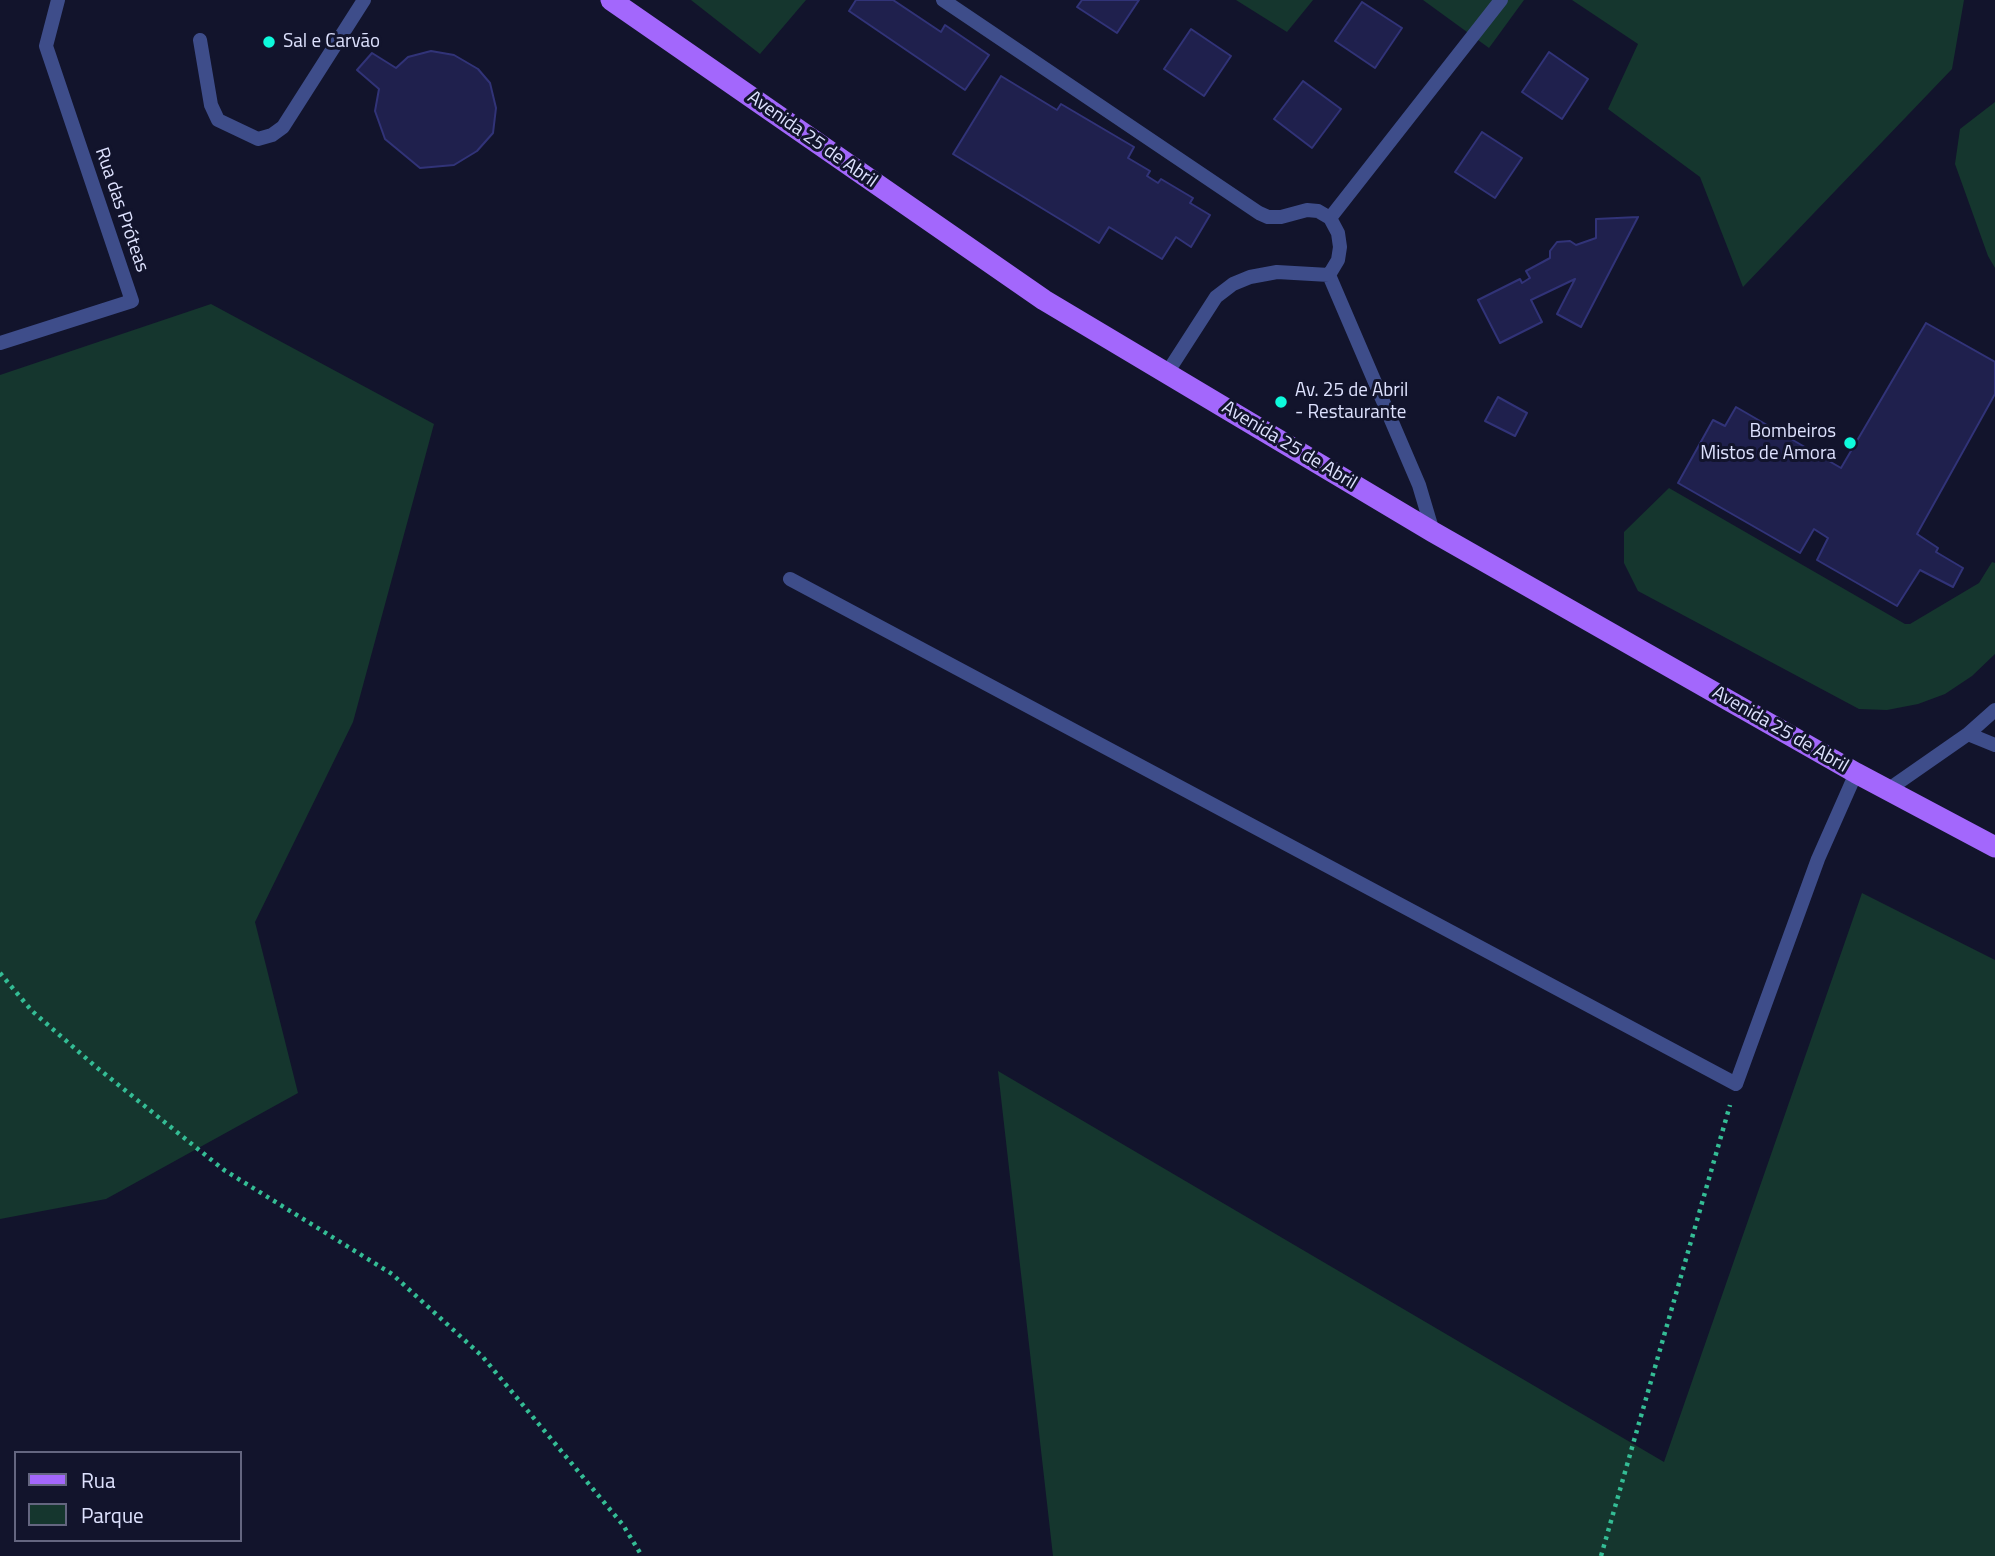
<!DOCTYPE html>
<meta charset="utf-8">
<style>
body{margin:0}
#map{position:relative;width:1995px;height:1556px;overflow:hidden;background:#12142c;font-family:"Titillium Web",sans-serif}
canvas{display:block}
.legend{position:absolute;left:14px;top:1451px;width:228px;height:91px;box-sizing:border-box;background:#12142c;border:2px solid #646680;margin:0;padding:9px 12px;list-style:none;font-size:21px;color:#dee2fe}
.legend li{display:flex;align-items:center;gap:14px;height:35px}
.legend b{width:35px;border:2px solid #646680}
</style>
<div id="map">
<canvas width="1995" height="1556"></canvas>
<ul class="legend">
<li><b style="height:9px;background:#a367fc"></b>Rua</li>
<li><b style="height:19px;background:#15362e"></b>Parque</li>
</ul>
</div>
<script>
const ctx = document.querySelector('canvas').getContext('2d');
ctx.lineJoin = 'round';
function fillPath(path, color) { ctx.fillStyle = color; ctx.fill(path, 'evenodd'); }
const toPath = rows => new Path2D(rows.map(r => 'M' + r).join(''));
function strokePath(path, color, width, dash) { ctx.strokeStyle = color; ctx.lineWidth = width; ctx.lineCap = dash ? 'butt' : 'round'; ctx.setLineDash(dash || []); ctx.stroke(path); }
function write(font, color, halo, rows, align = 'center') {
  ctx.font = font + ' "Titillium Web",sans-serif'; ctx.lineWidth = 6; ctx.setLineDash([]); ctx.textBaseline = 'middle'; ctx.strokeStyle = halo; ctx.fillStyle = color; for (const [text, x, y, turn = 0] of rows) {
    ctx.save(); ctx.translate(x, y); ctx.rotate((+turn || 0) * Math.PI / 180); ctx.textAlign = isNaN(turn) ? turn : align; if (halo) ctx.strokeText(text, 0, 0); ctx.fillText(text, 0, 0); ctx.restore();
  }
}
const green = toPath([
 [691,0,806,0,760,54],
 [1236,0,1313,0,1287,32],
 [1423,0,1524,0,1489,48],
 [1572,0,1964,0,1952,69,1743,287,1700,177,1608,109,1638,44],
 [1995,102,1995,268,1988,256,1955,164,1960,129],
 [211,304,434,424,353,722,255,922,298,1093,106,1199,0,1219,0,375],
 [1669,488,1905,624,1910,624,1979,583,1992,562,1995,563,1995,654,1972,676,1945,694,1918,704,1887,710,1859,709,1638,591,1624,563,1624,532],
 [1862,893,1995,960,1995,1556,1053,1556,998,1071,1664,1462]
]);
const building = toPath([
 [856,0,893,0,941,32,945,25,989,55,965,90,849,11,856,0],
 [1082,0,1139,0,1117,33,1077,7,1082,0],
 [1362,2,1402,28,1375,68,1335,41,1362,2],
 [1191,29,1231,56,1204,96,1164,69,1191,29],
 [431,51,454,55,478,69,490,83,496,108,493,133,477,151,454,165,420,168,385,139,375,111,379,89,357,70,372,53,396,68,408,57,431,51],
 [1549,52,1588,79,1562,119,1522,92,1549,52],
 [1001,76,1057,110,1061,104,1134,147,1128,158,1150,171,1147,176,1158,183,1161,179,1193,198,1190,203,1210,215,1191,247,1176,237,1162,259,1109,227,1099,243,953,154,1001,76],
 [1303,81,1341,109,1312,148,1274,119,1303,81],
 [1482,132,1522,158,1495,198,1455,172,1482,132],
 [1638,217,1581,327,1557,314,1575,279,1531,300,1542,322,1500,343,1478,300,1520,279,1522,283,1530,278,1526,271,1550,258,1550,251,1557,242,1570,241,1576,245,1596,238,1596,219,1638,217],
 [1926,323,1995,362,1995,394,1917,534,1938,548,1936,552,1963,568,1953,587,1920,570,1897,606,1817,560,1828,538,1814,529,1800,553,1678,483,1713,420,1725,426,1736,407,1841,468,1926,323],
 [1498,397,1527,413,1515,436,1485,421,1498,397]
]);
const path = toPath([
 [0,973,32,1011,95,1066,224,1170,392,1274,482,1356,623,1525,642,1556],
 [1601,1556,1730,1105]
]);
const lane = toPath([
 [943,0,1259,213,1268,217,1281,217,1307,210,1318,211,1330,218,1338,233,1340,247,1338,260,1329,275,1419,485,1433,532],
 [1330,218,1501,0],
 [1167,373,1216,297,1233,284,1250,277,1277,272,1329,275],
 [790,579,1736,1084,1818,859,1856,773]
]);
const street = toPath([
 [200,40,211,105,218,120,258,139,272,135,283,127,364,0],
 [0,343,132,301,46,46,58,0],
 [1968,734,1995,745],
 [1889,789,1968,734,1995,710]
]);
const primary = toPath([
 [611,0,1044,300,1433,532,1856,773,1995,847]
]);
const markers = [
 [269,42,7,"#0efadc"],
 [1281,402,7,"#0efadc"],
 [1850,443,7,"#0efadc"]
];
const poiNames = [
 ["Sal e Carvão",283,42],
 ["Av. 25 de Abril",1295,391],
 ["- Restaurante",1295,413],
 ["Bombeiros",1836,432,"right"],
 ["Mistos de Amora",1836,454,"right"]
];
const streetNames = [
 ["Avenida 25 de Abril",812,140,35],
 ["Rua das Próteas",121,210,71],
 ["Avenida 25 de Abril",1289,446,31],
 ["Avenida 25 de Abril",1780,730,30]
];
fillPath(green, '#15362e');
fillPath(building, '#1f204d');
strokePath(building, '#313378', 2);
strokePath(path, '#34bd95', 4.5, [3.5, 5]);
strokePath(lane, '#3e4d8a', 14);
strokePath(street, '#3e4d8a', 14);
strokePath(primary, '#a367fc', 21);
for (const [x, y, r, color] of markers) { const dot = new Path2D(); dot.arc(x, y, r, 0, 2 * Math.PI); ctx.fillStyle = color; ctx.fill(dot); strokePath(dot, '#12142c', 2.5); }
write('19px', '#dee2fe', '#12142c', poiNames, 'left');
write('19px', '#dee2fe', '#12142c', streetNames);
</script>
